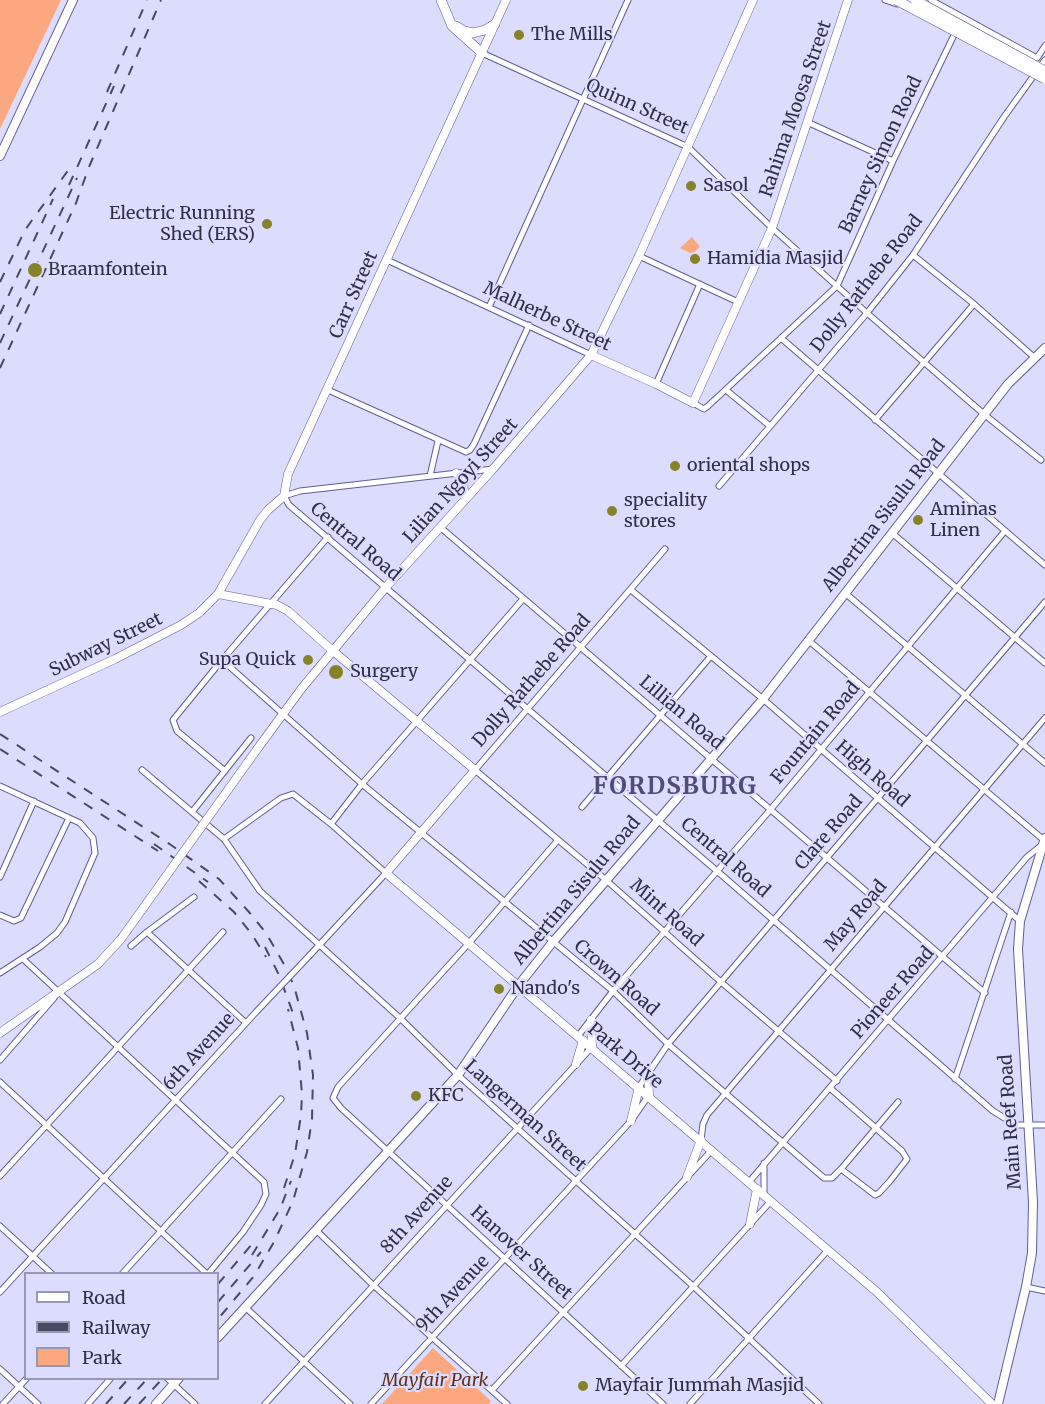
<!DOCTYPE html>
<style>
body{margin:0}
#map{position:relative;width:1045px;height:1404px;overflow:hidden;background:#dcdcff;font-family:Merriweather,serif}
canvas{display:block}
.legend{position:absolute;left:24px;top:1272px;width:195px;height:108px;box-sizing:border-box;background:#dcdcff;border:2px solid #9797b5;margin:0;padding:8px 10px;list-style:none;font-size:18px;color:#302f46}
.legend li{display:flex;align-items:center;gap:12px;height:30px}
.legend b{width:30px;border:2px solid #9797b5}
</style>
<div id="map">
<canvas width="1045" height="1404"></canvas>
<ul class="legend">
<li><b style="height:8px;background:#fff"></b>Road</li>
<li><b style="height:8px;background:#4a4962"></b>Railway</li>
<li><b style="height:16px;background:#fba780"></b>Park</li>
</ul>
</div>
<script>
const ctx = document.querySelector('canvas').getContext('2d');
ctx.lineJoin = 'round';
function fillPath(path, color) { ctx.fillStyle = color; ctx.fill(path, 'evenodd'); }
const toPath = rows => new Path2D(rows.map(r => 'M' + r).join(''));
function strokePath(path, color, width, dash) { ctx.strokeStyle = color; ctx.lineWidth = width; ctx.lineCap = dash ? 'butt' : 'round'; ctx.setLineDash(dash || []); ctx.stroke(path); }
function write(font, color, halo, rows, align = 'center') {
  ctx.font = font + ' Merriweather,serif'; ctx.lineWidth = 4.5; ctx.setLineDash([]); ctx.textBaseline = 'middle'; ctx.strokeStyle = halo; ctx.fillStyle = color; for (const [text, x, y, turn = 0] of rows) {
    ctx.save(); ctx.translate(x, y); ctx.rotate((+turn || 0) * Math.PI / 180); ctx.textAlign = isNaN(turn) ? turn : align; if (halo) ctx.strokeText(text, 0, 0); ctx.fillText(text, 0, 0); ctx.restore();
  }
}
const green = toPath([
 [0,0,61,0,0,129],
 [692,237,700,247,692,254,680,248],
 [433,1348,491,1401,489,1404,382,1404]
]);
const street = toPath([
 [885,0,897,4],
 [931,0,1037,58,1045,46],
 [482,53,688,147,772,228,867,313,985,415,1041,460],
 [807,122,893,161],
 [913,255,974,304,1035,358],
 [639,256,738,302],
 [387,260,591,355],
 [489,307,628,0],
 [781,338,1045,565],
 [656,384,700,284],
 [328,390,466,452,470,450,474,444,529,325],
 [726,390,770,426],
 [693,403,704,409,708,406,837,286,893,161,956,31],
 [875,420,974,304],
 [493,469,300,491,284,496,289,505,717,871,993,1111,1016,1125,1045,1125],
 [430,476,438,441],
 [719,486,867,313,913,255,1004,117,1045,60],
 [440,527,985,993],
 [892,533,1045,663],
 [665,549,475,770,606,880,721,982,837,1081],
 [631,590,763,699,1020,921],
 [845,593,1045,763],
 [808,640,1045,841],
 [222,660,362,784,613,991,668,1044,824,1178,832,1178,841,1169,898,1102],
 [142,770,224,839,260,891,401,1019,458,1075,693,1286,819,1404],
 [225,771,177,731,173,720,222,660,328,537],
 [0,786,80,823,93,838,95,853,65,922,57,933,40,947,0,973],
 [582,807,711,656],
 [192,812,251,738],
 [331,824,362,784,523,599],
 [224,839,281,798,293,794,331,824,386,873,310,955],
 [558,840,469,943,338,1087,333,1098,341,1108,663,1404],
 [0,877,34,801],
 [0,915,14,921,21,918,69,818],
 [147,932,246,1023],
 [131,946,147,932,194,897],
 [23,959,264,1182,266,1194,261,1205,243,1232,208,1274],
 [578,1036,613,991,771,809,1005,531],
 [0,1060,54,998],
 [955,1079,1011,912],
 [0,1082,207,1274],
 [639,1087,668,1044,1045,602],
 [830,1088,902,1151,907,1159,890,1181,879,1193,875,1195,841,1169],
 [701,1140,703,1124,707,1115,1045,718],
 [0,1176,223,932],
 [749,1182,1027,857,1042,845],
 [764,1195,764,1163],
 [0,1226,52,1274],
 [317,1231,373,1285,507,1404],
 [122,1274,281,1099],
 [1026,1287,1045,1291],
 [0,1292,257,1011],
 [245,1307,350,1404],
 [621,1366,771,1201],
 [0,1369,38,1404],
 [167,1378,195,1404],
 [492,1390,712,1150],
 [3,1404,27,1378],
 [88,1404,111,1378],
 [265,1404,592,1047],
 [371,1404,631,1121,649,1095],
 [690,1404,828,1250]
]);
const secondary = toPath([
 [591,355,656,384,693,403,772,228,848,0],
 [456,473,463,482,465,499],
 [218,594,277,605,288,611,333,651,475,770,386,873,877,1292,992,1404],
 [0,712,115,659,181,625,199,613,218,594,260,520,268,510,284,496,288,474,506,0],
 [258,748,302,688,386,587,493,469,591,355,639,256,753,0],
 [591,1020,592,1047],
 [0,1033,98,964,121,939],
 [576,1064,583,1040],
 [648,1072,649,1095],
 [631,1121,639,1087],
 [687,1177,701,1140],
 [750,1224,757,1189]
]);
const primary = toPath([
 [0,156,73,0],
 [218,1337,458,1075,518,986,552,943,763,699,1008,384,1045,348],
 [156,1404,179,1378],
 [998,1404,1026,1287,1032,1253,1033,1202,1018,949,1020,921,1045,838]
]);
const highway = toPath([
 [441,0,452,26,482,53],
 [456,26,464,31,473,33,485,30,495,24]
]);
const rail = toPath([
 [107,92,147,0],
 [69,185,114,86],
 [0,282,25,230,72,165],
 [0,314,53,199],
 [0,343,77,178],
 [0,368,76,203,89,167,161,0],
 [0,734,171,845,219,879,249,912,266,933,285,966,294,986,307,1033,313,1075,312,1119,307,1152,293,1201,274,1242,254,1276,218,1319],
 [0,749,158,851],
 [154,844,208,882],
 [199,881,234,912,251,933,266,957],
 [265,947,279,975,294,1016],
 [284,1188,295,1154,301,1115,302,1094,298,1048,288,1009],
 [252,1255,280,1209,291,1181],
 [218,1284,253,1243],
 [218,1302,261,1252],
 [106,1404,129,1378],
 [124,1404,148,1378],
 [139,1404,163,1378]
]);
const streetBridge = toPath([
 [257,1011,310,955]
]);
const secondaryBridge = toPath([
 [121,939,258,748]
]);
const highwayBridge = toPath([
 [896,0,1045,79],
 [915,0,1045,71]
]);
const markers = [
 [519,35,6,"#878128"],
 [691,186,6,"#878128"],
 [267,224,6,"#878128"],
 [695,259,6,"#878128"],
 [35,270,8,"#878128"],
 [675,466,6,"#878128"],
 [612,511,6,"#878128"],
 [918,520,6,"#878128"],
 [308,660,6,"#878128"],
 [336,672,8,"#878128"],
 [499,989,6,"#878128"],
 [416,1096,6,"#878128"],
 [583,1386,6,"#878128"]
];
const poiNames = [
 ["The Mills",531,35],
 ["Sasol",703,186],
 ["Electric Running",255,214,"right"],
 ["Shed (ERS)",255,235,"right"],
 ["Hamidia Masjid",707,259],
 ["Braamfontein",48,270],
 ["oriental shops",687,466],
 ["speciality",624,501],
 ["stores",624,522],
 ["Aminas",930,510],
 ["Linen",930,531],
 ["Supa Quick",296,660,"right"],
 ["Surgery",350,672],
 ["Nando's",511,989],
 ["KFC",428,1096],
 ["Mayfair Jummah Masjid",595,1386]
];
const streetNames = [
 ["Quinn Street",637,107,24],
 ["Rahima Moosa Street",796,109,-71],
 ["Barney Simon Road",881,155,-65],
 ["Dolly Rathebe Road",867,284,-52],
 ["Carr Street",354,295,-66],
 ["Malherbe Street",547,317,25],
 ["Lilian Ngoyi Street",461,481,-48],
 ["Albertina Sisulu Road",884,516,-52],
 ["Central Road",355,542,40],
 ["Subway Street",106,645,-26],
 ["Dolly Rathebe Road",532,681,-49],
 ["Lillian Road",681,713,40],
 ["Fountain Road",816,733,-50],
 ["High Road",872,774,41],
 ["Clare Road",829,833,-49],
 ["Central Road",725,858,41],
 ["Albertina Sisulu Road",577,891,-50],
 ["Mint Road",666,913,42],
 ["May Road",856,916,-50],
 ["Crown Road",616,978,41],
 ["Pioneer Road",893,993,-49],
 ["6th Avenue",199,1052,-48],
 ["Park Drive",625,1056,40],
 ["Langerman Street",525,1116,42],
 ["Main Reef Road",1011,1122,-94],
 ["8th Avenue",417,1215,-48],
 ["Hanover Street",521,1253,42],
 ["9th Avenue",453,1294,-47]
];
const parkNames = [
 ["Mayfair Park",435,1381]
];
const districtNames = [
 ["FORDSBURG",675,787]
];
fillPath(green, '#fba780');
strokePath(street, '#5f5e90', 7);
strokePath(secondary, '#5f5e90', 9);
strokePath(primary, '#5f5e90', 10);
strokePath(highway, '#5f5e90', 10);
strokePath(street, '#fff', 5);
strokePath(secondary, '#fff', 8);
strokePath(primary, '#fff', 8);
strokePath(highway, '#fff', 9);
strokePath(rail, '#4a4962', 2, [10, 10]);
strokePath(streetBridge, '#5f5e90', 7, []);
strokePath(secondaryBridge, '#5f5e90', 9, []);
strokePath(highwayBridge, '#5f5e90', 10, []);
strokePath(streetBridge, '#fff', 5);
strokePath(secondaryBridge, '#fff', 8);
strokePath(highwayBridge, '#fff', 9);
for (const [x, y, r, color] of markers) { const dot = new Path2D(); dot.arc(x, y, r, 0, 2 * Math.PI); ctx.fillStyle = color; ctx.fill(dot); strokePath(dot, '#dcdcff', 2); }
write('18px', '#302f46', '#dcdcff', poiNames, 'left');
write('18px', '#302f46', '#dcdcff', streetNames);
write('italic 18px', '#60301a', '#dcdcff', parkNames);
ctx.letterSpacing = '1.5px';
write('bold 24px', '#504d7e', '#dcdcff', districtNames);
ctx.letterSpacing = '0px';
</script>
